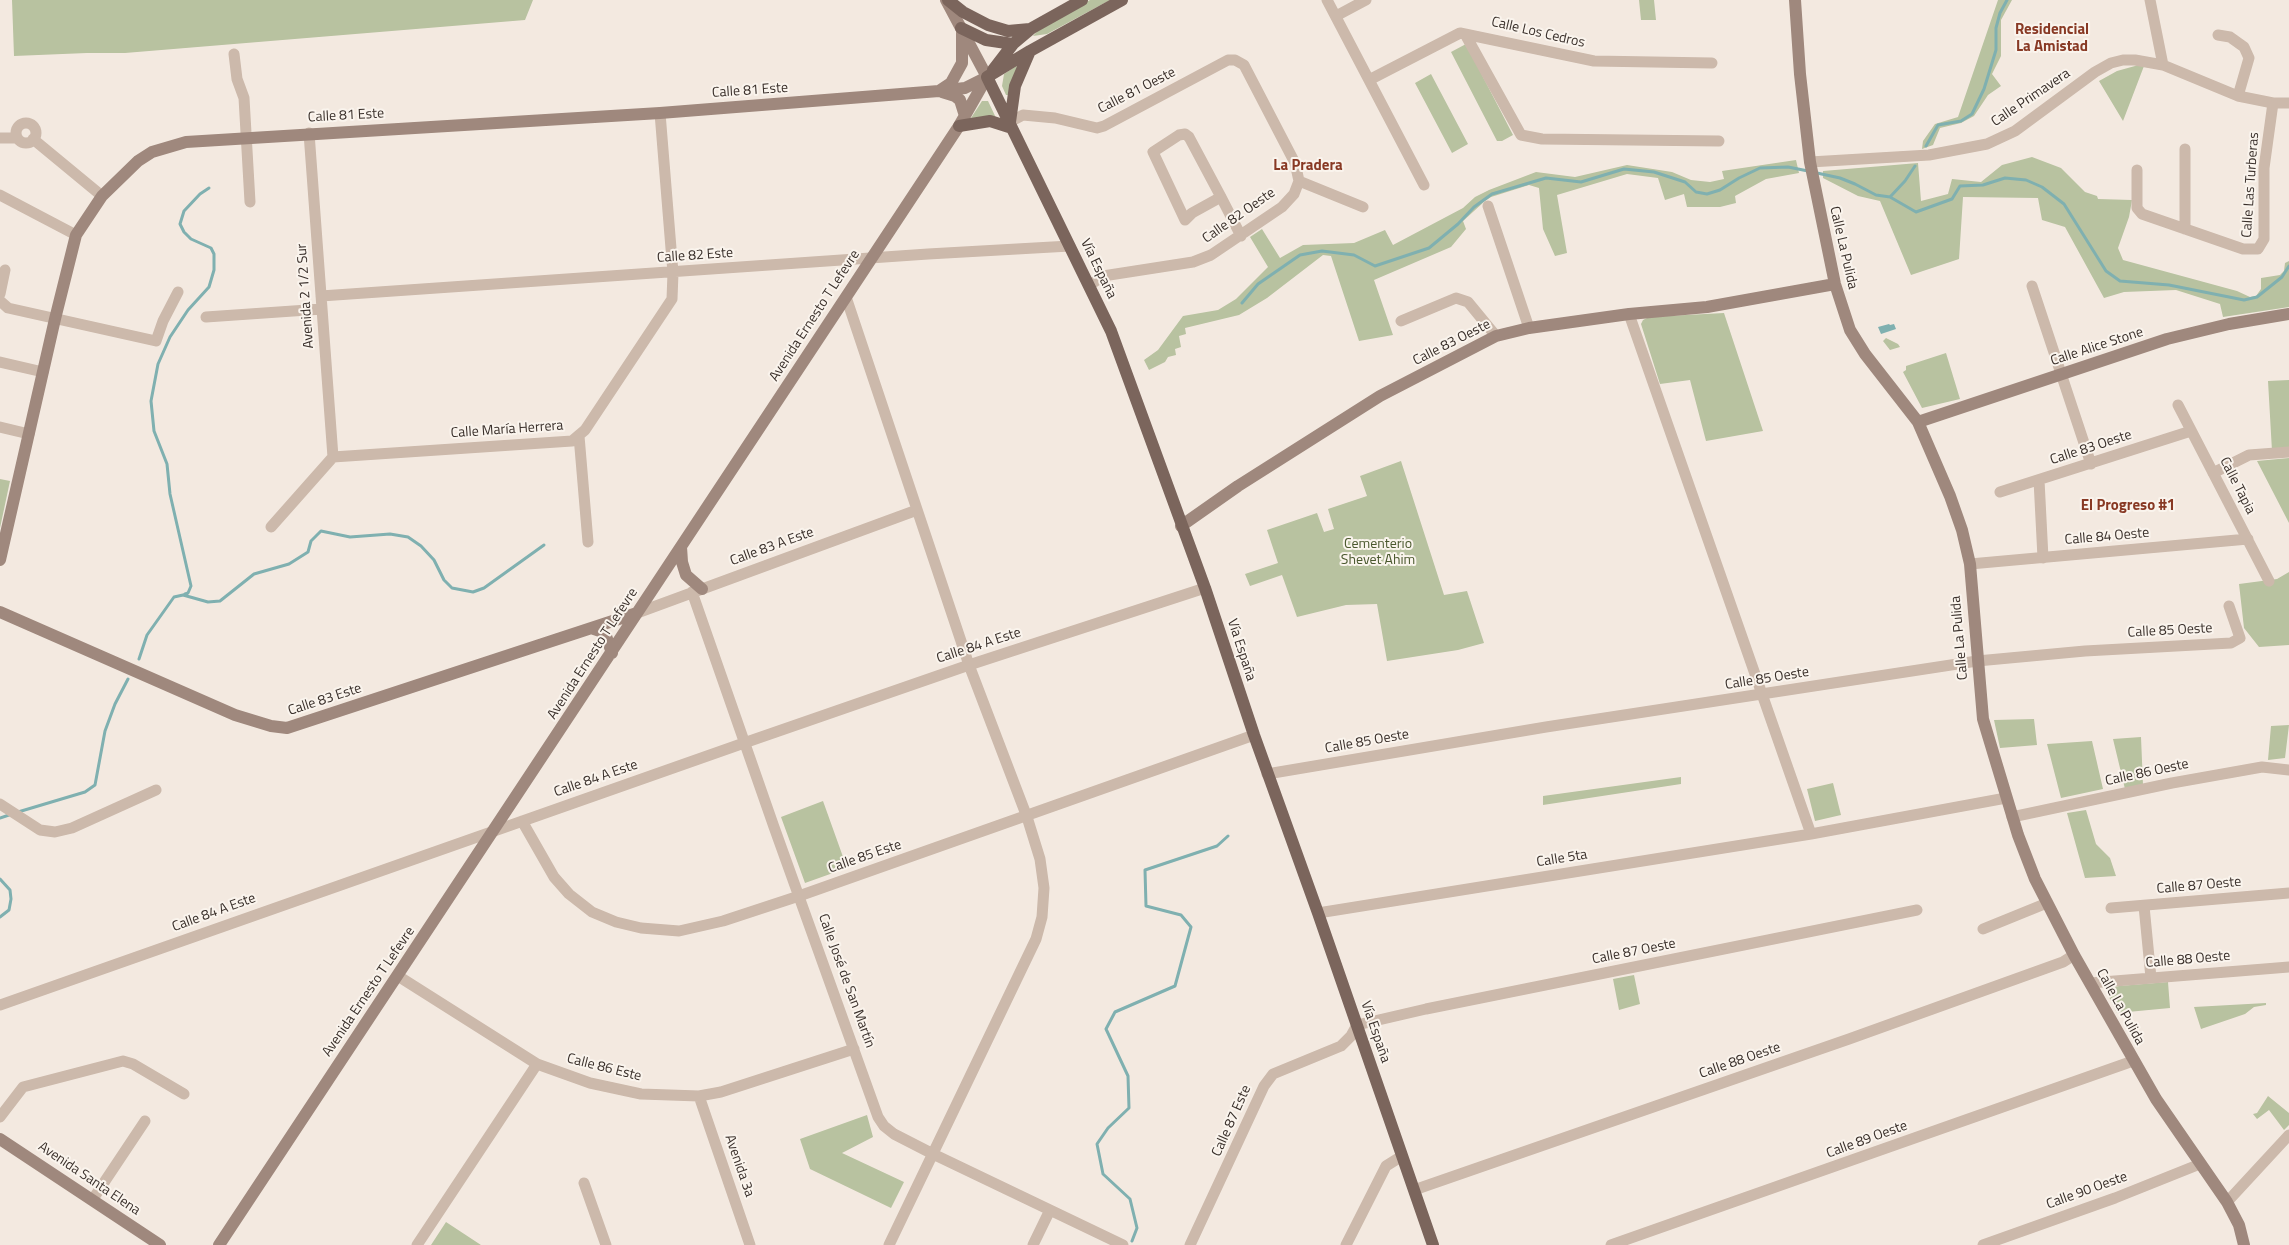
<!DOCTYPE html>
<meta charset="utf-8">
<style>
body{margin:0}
canvas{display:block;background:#f3e9e0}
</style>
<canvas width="2289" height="1245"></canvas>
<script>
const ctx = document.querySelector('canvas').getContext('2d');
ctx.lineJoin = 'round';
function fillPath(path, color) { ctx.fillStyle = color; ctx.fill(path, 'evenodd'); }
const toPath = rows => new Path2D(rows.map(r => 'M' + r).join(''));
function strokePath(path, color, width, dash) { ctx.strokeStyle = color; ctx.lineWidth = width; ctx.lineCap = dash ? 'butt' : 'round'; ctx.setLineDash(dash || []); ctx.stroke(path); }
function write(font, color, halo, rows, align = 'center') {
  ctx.font = font + ' "Titillium Web",sans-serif'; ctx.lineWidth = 4; ctx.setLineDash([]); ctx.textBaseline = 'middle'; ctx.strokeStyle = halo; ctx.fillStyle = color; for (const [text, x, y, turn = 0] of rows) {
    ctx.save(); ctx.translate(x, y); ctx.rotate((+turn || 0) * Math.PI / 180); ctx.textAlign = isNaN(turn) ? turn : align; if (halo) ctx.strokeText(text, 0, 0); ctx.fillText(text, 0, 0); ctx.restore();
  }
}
const green = toPath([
 [12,0,533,0,525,20,125,53,87,53,14,56],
 [1090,0,1110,0,1047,34,1033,36,1042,26],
 [1639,0,1654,0,1656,20,1641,20],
 [1998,0,2012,0,2001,20,2001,56,1992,74,2001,86,1988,95,1974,116,1961,123,1940,128,1933,145,1922,149,1923,141,1935,124,1958,117],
 [1466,44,1513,135,1502,141,1497,141,1451,52],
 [1018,65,1009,95,1006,95,1002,86,1004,74],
 [2135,66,2144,66,2123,121,2099,81,2117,71],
 [1431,74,1468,144,1452,153,1415,83],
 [982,101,988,101,997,120,971,118],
 [2032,157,2061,168,2085,192,2097,196,2098,199,2132,200,2129,217,2118,248,2123,260,2237,291,2250,297,2256,296,2261,289,2261,278,2280,275,2284,271,2285,263,2289,261,2289,307,2223,317,2220,304,2176,290,2124,292,2104,298,2065,227,2042,220,2038,198,1963,197,1959,259,1911,275,1880,201,1858,196,1823,178,1823,171,1918,163,1921,201,1948,194,1952,179,1981,182,2002,165],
 [1796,160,1799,173,1766,179,1735,196,1736,203,1720,207,1687,207,1684,194,1665,200,1658,178,1627,174,1557,195,1567,253,1555,256,1543,229,1539,188,1529,185,1491,197,1485,201,1463,221,1466,229,1451,247,1374,280,1393,335,1359,341,1331,256,1323,255,1267,298,1239,315,1185,328,1186,334,1179,336,1181,347,1175,349,1176,355,1168,357,1165,362,1149,370,1144,360,1158,350,1183,316,1218,310,1236,299,1268,267,1250,237,1262,229,1280,258,1303,245,1354,243,1385,230,1393,245,1463,208,1475,197,1489,190,1536,172,1575,177,1627,165,1672,172,1691,180,1710,182,1724,179,1722,171],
 [1724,313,1763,431,1706,441,1690,380,1660,384,1641,324,1643,320,1649,317],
 [1886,338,1898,344,1900,347,1890,350,1883,341],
 [1946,353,1960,399,1922,408,1903,372,1906,370,1906,366],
 [2289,380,2289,450,2272,451,2268,381],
 [2289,458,2289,523,2257,461],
 [1401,461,1444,595,1467,591,1484,643,1458,650,1387,661,1377,604,1346,605,1297,617,1282,575,1250,586,1245,574,1278,563,1267,530,1317,513,1324,532,1334,529,1328,509,1367,496,1360,476],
 [0,479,10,481,0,528],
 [2289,572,2289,645,2259,647,2244,628,2239,584,2277,579],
 [2034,719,2037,745,2000,748,1994,720],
 [2289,725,2285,758,2268,760,2271,726],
 [2141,737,2143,785,2125,789,2113,739],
 [2092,741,2103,789,2061,798,2047,744],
 [1681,777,1681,784,1543,805,1543,796],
 [1833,783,1841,815,1815,821,1807,789],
 [823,801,847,868,805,883,781,817],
 [2086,810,2096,844,2110,858,2116,876,2085,878,2067,813],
 [1634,975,1640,1004,1619,1010,1613,979],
 [2168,982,2170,1008,2117,1013,2106,991,2107,989,2119,986],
 [2266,1003,2266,1005,2254,1007,2245,1014,2201,1029,2194,1007],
 [2268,1096,2289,1113,2289,1125,2284,1130,2269,1110,2257,1119,2253,1114,2257,1113],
 [867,1115,873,1137,842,1153,904,1182,891,1208,810,1169,800,1139],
 [446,1222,481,1245,431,1245]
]);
const water = toPath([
 [1889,324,1890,325,1894,324,1896,329,1881,334,1878,327]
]);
const stream = toPath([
 [1926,146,1938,125,1961,121,1972,114,1984,89,1996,50,1996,28,2000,13,2007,0],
 [1817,173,1840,178,1855,184,1876,195,1890,197,1916,212,1952,199,1960,186,1983,185,2005,178,2026,180,2042,187,2064,204,2106,271,2120,281,2169,285,2244,300,2257,297,2282,277,2289,266],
 [1890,197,1905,181,1915,166],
 [1242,303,1258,284,1300,255,1322,251,1354,255,1375,266,1429,248,1458,224,1474,207,1492,194,1546,178,1581,182,1624,169,1654,172,1685,182,1696,192,1707,194,1720,190,1739,178,1760,168,1788,167,1808,171],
 [185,594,188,593,191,586,170,494,167,464,154,431,151,401,158,364,170,337,188,310,209,287,214,270,214,254,211,248,191,239,184,232,180,224,184,211,200,194,209,188],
 [139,659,147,635,174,597,183,595,208,602,220,601,254,574,289,564,308,552,311,541,321,531,350,537,390,534,408,537,421,546,434,560,444,580,452,588,473,592,484,588,544,545],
 [18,812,85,792,95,785,105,731,115,704,128,679],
 [0,818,9,815],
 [0,879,10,890,11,899,9,910,0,917],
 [1132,1241,1137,1228,1130,1199,1103,1174,1097,1144,1108,1128,1129,1108,1128,1076,1106,1029,1115,1012,1175,986,1191,927,1181,915,1146,906,1145,870,1217,846,1228,836]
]);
const street = toPath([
 [1327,0,1424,185],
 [2150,0,2163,65],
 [1336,16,1366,0],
 [1465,34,1521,135,1542,139,1719,141],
 [2218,35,2230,37,2244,47,2249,58,2238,96],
 [234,54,237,79,244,98,250,202],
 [1369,80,1460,33,1594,61,1712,63],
 [1010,122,1023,115,1055,118,1097,128,1104,126,1228,60,1235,60,1244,65,1295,163,1299,181],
 '16 133a10 10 0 1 1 20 0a10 10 0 1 1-20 0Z',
 [309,133,333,457],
 [0,138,17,138],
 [33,139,102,196],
 [2185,149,2185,229],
 [1810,162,1929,155,1987,144,2015,131,2095,72,2111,63,2123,60,2135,60,2163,65,2238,96,2273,103,2289,103],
 [2137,170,2137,208,2142,214,2243,249,2258,249,2264,239,2264,168,2273,103],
 [1299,181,1363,207],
 [0,195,76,235],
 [1221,197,1192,213,1185,220,1153,152,1179,135,1185,134,1189,137,1221,197,1241,236],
 [1488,206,1529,328],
 [1090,285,1103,276,1193,262,1211,255,1282,207,1294,194,1299,181],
 [2032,286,2091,464],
 [0,294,5,270],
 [321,296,928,254,1070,246],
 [846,297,969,665,1027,817,1040,859,1044,888,1042,917,1036,939,889,1245],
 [0,301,8,308,156,341,163,321,178,292],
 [1629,314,1811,834],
 [206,317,322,309],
 [1401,321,1456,298,1468,302,1496,336],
 [0,362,43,372],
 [2178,405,2269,581],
 [0,427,29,434],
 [579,436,588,542],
 [333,457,572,441,585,430,672,299,673,273,660,113],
 [2213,473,2249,455,2289,452],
 [2039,480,2043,558],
 [2000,492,2191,431],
 [271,527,333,457],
 [1970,564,2248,539],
 [692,592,774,827,878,1117,884,1126,894,1134,933,1154,1123,1245],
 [637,613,917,510],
 [1267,774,1546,727,1977,661,2085,651,2231,643,2240,638,2229,606],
 [0,804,40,830,55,832,72,828,156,790],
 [2012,817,2172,783,2262,767,2289,770],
 [522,821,554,877,569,894,592,912,616,922,641,928,679,931,723,921,799,896,1254,735],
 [2144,906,2151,978],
 [2111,908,2289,893],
 [1318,913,1811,834,2006,798],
 [1983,929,2047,903],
 [398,976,537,1064,590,1083,641,1094,699,1096,721,1092,854,1049],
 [2090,983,2289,967],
 [0,1005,744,743,969,665,1205,588],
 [699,1096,750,1245],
 [0,1117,23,1087,123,1061,133,1064,184,1094],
 [584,1183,606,1245],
 [1414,1190,1849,1039,2063,962,2074,955],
 [93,1199,145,1121],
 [2227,1202,2289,1135],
 [417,1245,537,1064],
 [1033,1245,1050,1210],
 [1190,1245,1264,1086,1273,1074,1341,1046,1351,1036,1357,1025,1426,1009,1917,910],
 [1346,1245,1386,1166,1402,1156],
 [1611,1245,2133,1061],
 [1983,1245,2115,1198,2200,1164]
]);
const secondary = toPath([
 [946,0,987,77],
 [1795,0,1800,74,1810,162,1835,284,1850,330,1865,354,1918,422,1950,496,1962,530,1970,564,1983,719,2018,835,2035,879,2074,955,2156,1099,2227,1202,2239,1225,2244,1245],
 [939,91,951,83,962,63,962,33],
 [942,92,955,96,960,100,965,116],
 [1918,422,2167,339,2229,324,2289,314],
 [1181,526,1238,486,1380,396,1496,336,1529,328,1629,314,1707,307,1835,284],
 [681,547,682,562,686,575,702,589],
 [0,560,55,319,76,235,102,196,138,161,152,152,186,142,660,113,939,91,965,88,987,77],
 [0,612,235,715,271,726,287,728,637,613],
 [591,628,600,631,606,636,612,653],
 [0,1139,160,1245],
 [219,1245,846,297,959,126,987,77]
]);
const primary = toPath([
 [948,0,963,12,988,25,1008,31,1030,29],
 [961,28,986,40,1013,44],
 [993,70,1013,44,1032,28,1082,0],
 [987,77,1111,331,1205,588,1254,735,1318,913,1433,1245],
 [987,77,1030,51,1122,0],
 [1010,122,1015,86,1030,51],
 [959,126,990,121,1012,128]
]);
const streetNames = [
 ["Calle Los Cedros",1538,33,13],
 ["Calle 81 Este",750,91,-4],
 ["Calle 81 Oeste",1137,91,-27],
 ["Calle Primavera",2031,98,-34],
 ["Calle 81 Este",346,116,-3],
 ["Calle Las Turberas",2251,185,-86],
 ["Calle 82 Oeste",1239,216,-35],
 ["Calle La Pulida",1843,248,77],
 ["Calle 82 Este",695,256,-4],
 ["Vía España",1098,269,64],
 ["Avenida 2 1/2 Sur",306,296,-94],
 ["Avenida Ernesto T Lefevre",815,316,-57],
 ["Calle 83 Oeste",1452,343,-27],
 ["Calle Alice Stone",2097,347,-18],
 ["Calle María Herrera",507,430,-4],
 ["Calle 83 Oeste",2091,448,-18],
 ["Calle Tapia",2237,486,63],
 ["Calle 84 Oeste",2107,537,-5],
 ["Calle 83 A Este",772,547,-20],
 ["Calle 85 Oeste",2170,631,-3],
 ["Calle La Pulida",1960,638,-95],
 ["Calle 84 A Este",979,646,-18],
 ["Vía España",1241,650,72],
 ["Avenida Ernesto T Lefevre",593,654,-57],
 ["Calle 85 Oeste",1767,679,-9],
 ["Calle 83 Este",325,700,-18],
 ["Calle 85 Oeste",1367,742,-10],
 ["Calle 86 Oeste",2147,773,-12],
 ["Calle 84 A Este",596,779,-19],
 ["Calle 85 Este",865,857,-19],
 ["Calle 5ta",1562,859,-9],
 ["Calle 87 Oeste",2199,886,-5],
 ["Calle 84 A Este",214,913,-20],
 ["Calle 87 Oeste",1634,952,-11],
 ["Calle 88 Oeste",2188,960,-5],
 ["Calle José de San Martín",846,981,70],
 ["Avenida Ernesto T Lefevre",369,992,-56],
 ["Calle La Pulida",2120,1007,61],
 ["Vía España",1375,1032,71],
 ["Calle 88 Oeste",1740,1061,-19],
 ["Calle 86 Este",604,1068,14],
 ["Calle 87 Este",1232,1121,-66],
 ["Calle 89 Oeste",1867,1140,-20],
 ["Avenida 3a",739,1166,71],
 ["Avenida Santa Elena",89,1179,34],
 ["Calle 90 Oeste",2087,1191,-20]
];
const parkNames = [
 ["Cementerio",1378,545],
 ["Shevet Ahim",1378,561]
];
const neighbourhoodNames = [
 ["Residencial",2052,30],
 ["La Amistad",2052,47],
 ["La Pradera",1308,166],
 ["El Progreso #1",2128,506]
];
fillPath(green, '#b8c2a0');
fillPath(water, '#7fb0b0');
strokePath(stream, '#7fb0b0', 3);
strokePath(street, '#ccb9ab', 11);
strokePath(secondary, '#9f887d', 12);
strokePath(primary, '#7b655c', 12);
write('14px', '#392f2a', '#faf4ed', streetNames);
write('14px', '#4a582e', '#faf4ed', parkNames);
write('bold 15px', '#883924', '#faf4ed', neighbourhoodNames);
</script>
